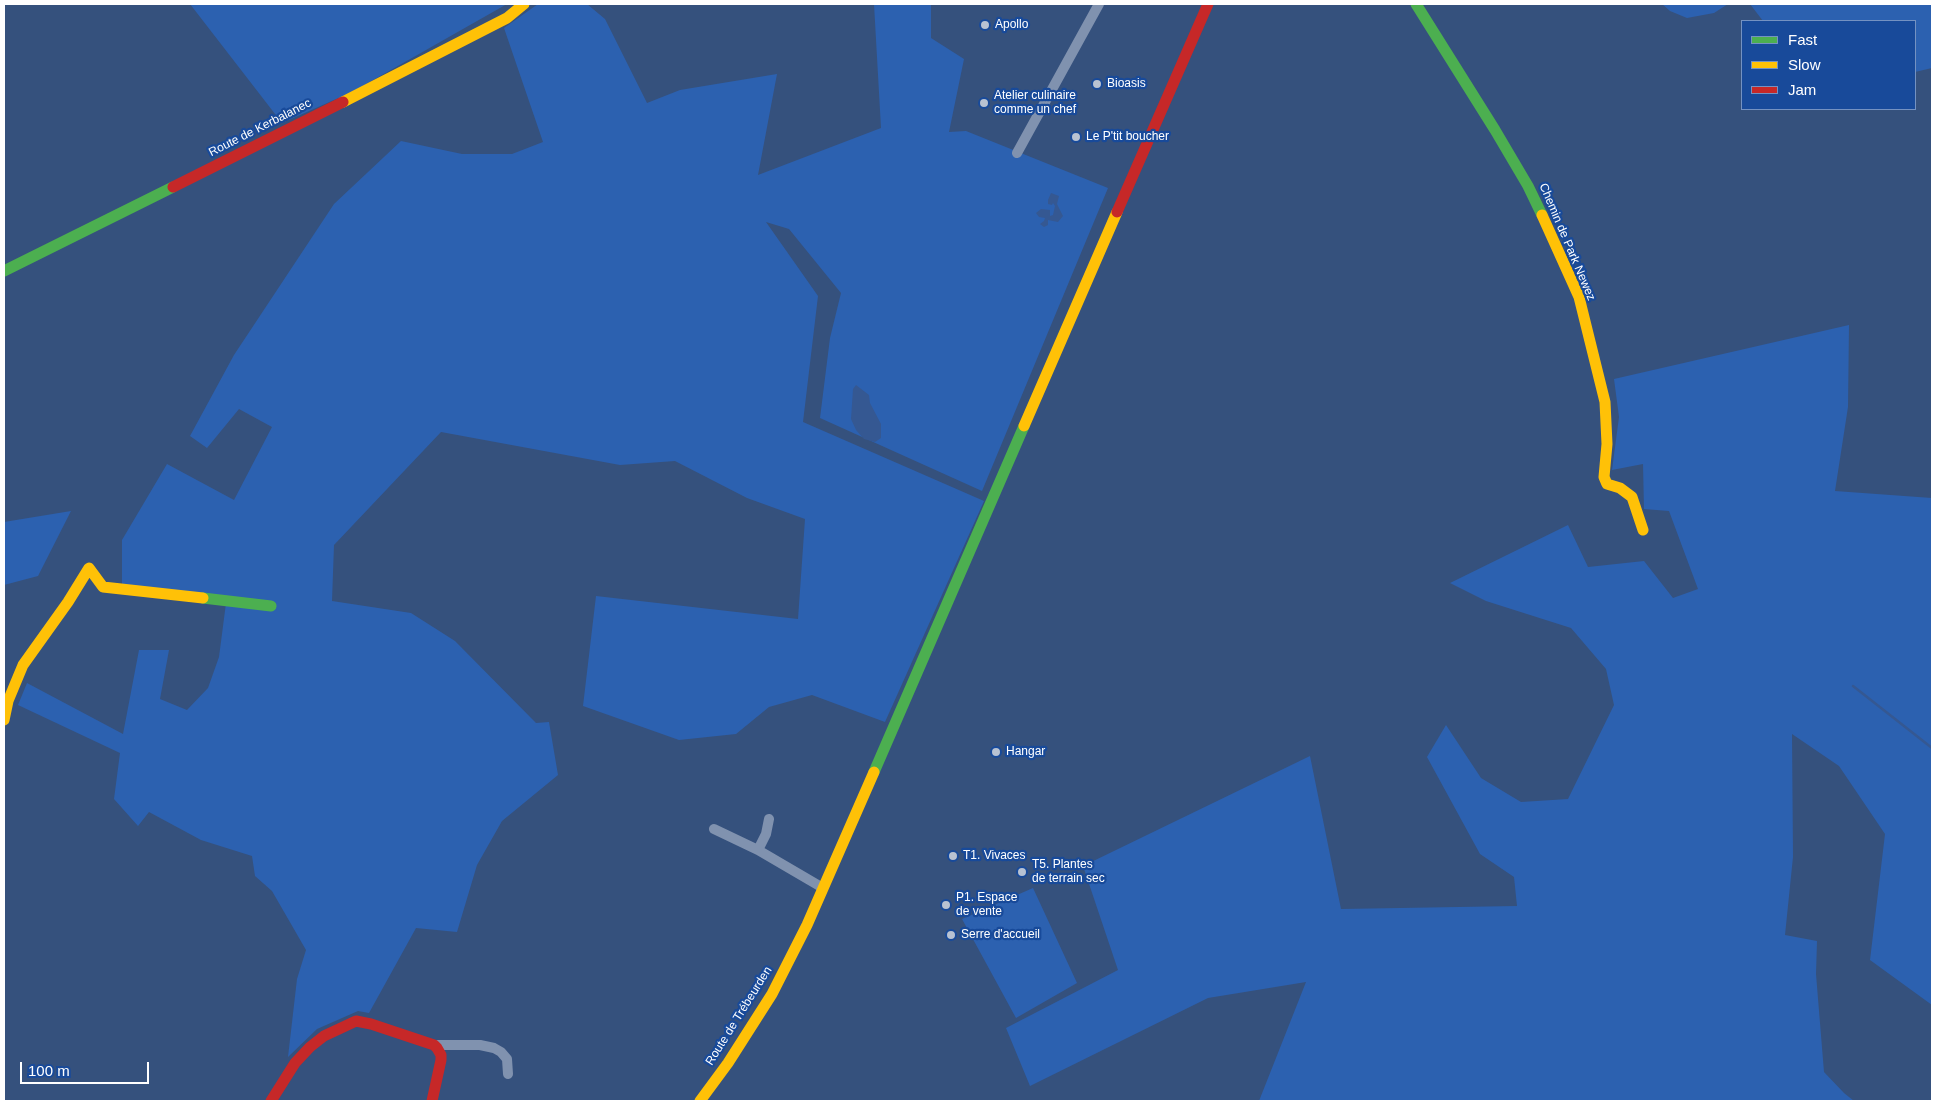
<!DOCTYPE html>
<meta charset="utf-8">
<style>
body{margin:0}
#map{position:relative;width:1936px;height:1105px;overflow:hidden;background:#35517d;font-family:Helvetica,sans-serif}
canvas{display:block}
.frame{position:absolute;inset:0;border:5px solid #fff;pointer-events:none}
.legend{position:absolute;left:1741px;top:20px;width:175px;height:90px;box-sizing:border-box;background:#184a9a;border:1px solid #7492c2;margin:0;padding:6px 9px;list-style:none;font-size:15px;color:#fff}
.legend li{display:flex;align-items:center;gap:10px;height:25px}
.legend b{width:25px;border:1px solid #7492c2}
.scale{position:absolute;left:20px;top:1062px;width:129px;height:22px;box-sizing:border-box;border:2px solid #fff;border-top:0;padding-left:6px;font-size:15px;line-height:18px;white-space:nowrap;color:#fff;-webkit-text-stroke:4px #184a9a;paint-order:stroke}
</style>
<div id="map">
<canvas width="1936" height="1105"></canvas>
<div class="frame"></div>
<ul class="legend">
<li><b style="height:6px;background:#4caf50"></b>Fast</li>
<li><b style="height:6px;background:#ffc107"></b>Slow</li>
<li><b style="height:6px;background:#c62828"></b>Jam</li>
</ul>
<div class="scale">100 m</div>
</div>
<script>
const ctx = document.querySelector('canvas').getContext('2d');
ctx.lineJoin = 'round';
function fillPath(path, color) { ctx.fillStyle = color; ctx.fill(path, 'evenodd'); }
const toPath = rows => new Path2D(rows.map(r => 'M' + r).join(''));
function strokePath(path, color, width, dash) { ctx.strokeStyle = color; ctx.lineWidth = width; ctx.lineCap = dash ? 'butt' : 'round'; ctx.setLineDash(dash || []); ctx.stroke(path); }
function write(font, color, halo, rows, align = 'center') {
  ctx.font = font + ' Helvetica,sans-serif'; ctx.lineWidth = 4.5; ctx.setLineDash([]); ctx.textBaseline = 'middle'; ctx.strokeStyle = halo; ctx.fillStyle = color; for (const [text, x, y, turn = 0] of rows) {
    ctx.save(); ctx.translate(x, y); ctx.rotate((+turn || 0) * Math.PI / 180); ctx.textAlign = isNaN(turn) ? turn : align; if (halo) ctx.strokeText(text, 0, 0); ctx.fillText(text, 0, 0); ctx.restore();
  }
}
const green = toPath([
 [190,4,507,4,352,92,282,123],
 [538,4,587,4,605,19,647,103,680,90,777,74,758,175,881,128,874,4,931,4,931,38,964,59,949,132,966,131,1108,188,982,491,820,418,830,338,841,293,789,229,766,222,818,296,803,422,984,501,885,722,812,695,769,707,736,734,679,740,583,706,596,596,798,619,805,519,747,498,675,461,620,465,441,432,334,545,332,601,411,613,455,641,536,723,549,722,558,775,502,821,477,865,457,932,416,928,369,1013,358,1011,317,1029,288,1057,297,979,306,950,272,891,255,876,252,856,201,840,149,812,138,826,114,799,120,753,18,705,27,683,123,734,139,650,169,650,160,699,187,710,208,688,219,657,226,603,122,590,122,540,167,464,234,500,272,427,239,409,207,448,190,436,234,355,334,204,401,141,462,154,512,154,543,142,504,28],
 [1662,4,1728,4,1714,13,1687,18,1670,11],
 [1750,4,1932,4,1932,68,1915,72,1915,21,1763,21],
 [1849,325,1848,407,1835,491,1932,498,1932,1005,1870,960,1885,834,1839,766,1792,734,1793,857,1785,935,1817,941,1816,974,1824,1072,1844,1093,1854,1101,1259,1101,1306,982,1208,998,1030,1086,1006,1028,1118,970,1083,866,1310,756,1341,909,1517,906,1514,877,1480,854,1427,757,1446,725,1481,778,1521,802,1568,799,1614,705,1606,669,1571,628,1486,601,1450,583,1568,525,1588,567,1644,561,1673,598,1698,589,1669,511,1644,509,1643,464,1612,470,1619,417,1614,379],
 [71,511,38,576,4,585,4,522],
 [1033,888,1077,983,1016,1018,962,919]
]);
const water = toPath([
 [1051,193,1059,196,1057,204,1063,216,1058,222,1048,220,1048,225,1044,227,1040,224,1044,221,1045,218,1039,217,1036,213,1041,209,1050,210,1050,216,1053,215,1055,206,1053,203,1052,205,1048,204,1048,200],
 [856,385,869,395,870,403,881,424,881,438,875,442,864,439,856,430,851,419,853,389]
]);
const stream = toPath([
 [1853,686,1932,748]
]);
const street = toPath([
 [1017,153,1099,4],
 [714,829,758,850,823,888],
 [758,850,766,834,769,819],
 [434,1045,480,1045,494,1048,501,1052,507,1059,508,1074]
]);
const fast = toPath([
 [1416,4,1495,130,1528,186,1542,215],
 [4,271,173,187],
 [203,598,271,606],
 [874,772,1024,426]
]);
const slow = toPath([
 [343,102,507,18,524,4],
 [1542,215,1579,297,1605,402,1607,444,1604,477,1607,484,1620,488,1632,497,1643,530],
 [1024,426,1117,212],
 [4,720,8,701,23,665,68,602,89,568,103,587,203,598],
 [700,1101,728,1063,772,994,807,925,874,772]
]);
const jam = toPath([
 [173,187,343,102],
 [1117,212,1208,4],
 [271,1101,295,1063,310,1047,324,1036,356,1021,371,1024,434,1045,437,1048,441,1055,441,1060,432,1101]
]);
const markers = [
 [985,25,5,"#b8c2d2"],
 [1097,84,5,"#b8c2d2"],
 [984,103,5,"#b8c2d2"],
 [1076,137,5,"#b8c2d2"],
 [996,752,5,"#b8c2d2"],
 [953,856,5,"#b8c2d2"],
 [1022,872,5,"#b8c2d2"],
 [946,905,5,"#b8c2d2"],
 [951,935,5,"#b8c2d2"]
];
const poiNames = [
 ["Apollo",995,25],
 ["Bioasis",1107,84],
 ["Atelier culinaire",994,96],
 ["comme un chef",994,110],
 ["Le P'tit boucher",1086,137],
 ["Hangar",1006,752],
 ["T1. Vivaces",963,856],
 ["T5. Plantes",1032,865],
 ["de terrain sec",1032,879],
 ["P1. Espace",956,898],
 ["de vente",956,912],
 ["Serre d'accueil",961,935]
];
const streetNames = [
 ["Route de Kerbalanec",260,128,-27],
 ["Chemin de Park Newez",1567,242,67],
 ["Route de Trébeurden",739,1016,-58]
];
fillPath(green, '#2c61b0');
fillPath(water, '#355892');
strokePath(stream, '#355892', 2.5);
strokePath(street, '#8092af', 10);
strokePath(fast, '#4caf50', 11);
strokePath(slow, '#ffc107', 11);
strokePath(jam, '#c62828', 11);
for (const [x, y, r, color] of markers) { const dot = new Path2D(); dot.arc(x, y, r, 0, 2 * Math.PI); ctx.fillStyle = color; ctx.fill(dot); strokePath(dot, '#184a9a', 2); }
write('12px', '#fff', '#184a9a', poiNames, 'left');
write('12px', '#fff', '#184a9a', streetNames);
</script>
